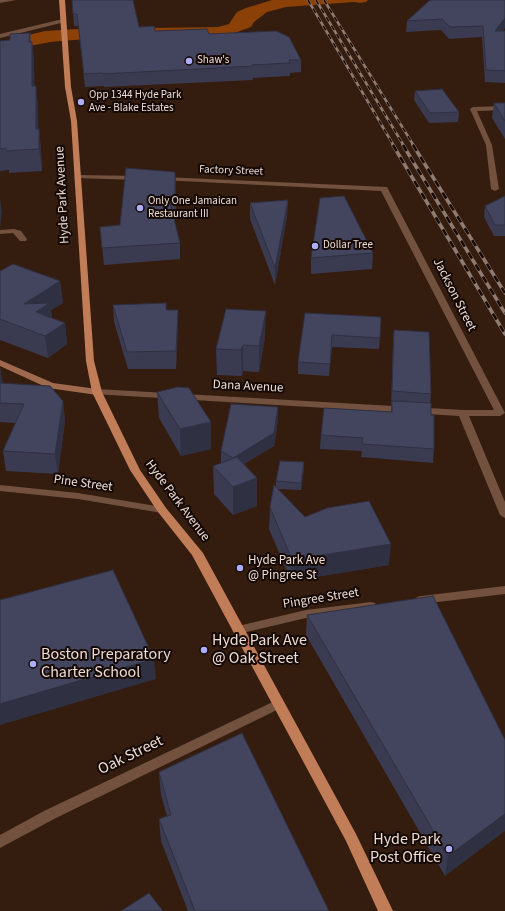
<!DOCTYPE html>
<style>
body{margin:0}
canvas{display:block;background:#341c0e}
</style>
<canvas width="505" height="911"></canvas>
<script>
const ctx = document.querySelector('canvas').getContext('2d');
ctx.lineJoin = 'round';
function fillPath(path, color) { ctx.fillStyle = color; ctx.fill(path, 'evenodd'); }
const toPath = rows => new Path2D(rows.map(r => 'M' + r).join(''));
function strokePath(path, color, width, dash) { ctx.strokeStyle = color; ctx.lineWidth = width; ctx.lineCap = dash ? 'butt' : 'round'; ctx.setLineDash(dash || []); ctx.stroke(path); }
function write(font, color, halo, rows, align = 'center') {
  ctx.font = font + ' "Source Sans 3",sans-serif'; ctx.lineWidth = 4; ctx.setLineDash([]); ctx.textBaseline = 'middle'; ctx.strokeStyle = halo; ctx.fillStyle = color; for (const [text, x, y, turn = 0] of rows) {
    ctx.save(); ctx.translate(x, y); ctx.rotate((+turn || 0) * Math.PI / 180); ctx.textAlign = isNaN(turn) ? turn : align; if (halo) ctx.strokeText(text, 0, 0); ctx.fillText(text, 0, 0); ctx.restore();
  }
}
const water = toPath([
 [272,0,368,0,366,2,360,3,354,2,286,7,267,12,254,22,251,27,234,33,222,35,86,39,50,42,19,48,0,42,45,31,77,29,218,27,229,24,237,12,246,8]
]);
const lane = toPath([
 [14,229,21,231,27,239,26,241,20,241,13,233,0,234,0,230,14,229]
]);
const street = toPath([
 [0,0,16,0,0,3,0,0],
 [63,19,65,20,65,22,0,38,0,34,63,19],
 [505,106,505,110,477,111,492,145,499,189,495,191,491,189,486,145,470,109,473,107,505,106],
 [77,175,139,176,142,178,139,180,75,178,74,177,77,175],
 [163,177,387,187,505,413,500,416,469,416,505,502,505,518,500,515,459,416,94,394,92,392,94,390,97,389,463,410,494,410,381,191,161,180,159,179,163,177],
 [0,485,78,493,162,507,167,510,162,513,78,499,0,491,0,485],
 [505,586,505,594,421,604,417,603,415,600,417,597,421,596,505,586],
 [371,602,375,603,377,606,375,609,306,618,238,634,234,633,232,630,234,627,238,626,306,610,371,602],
 [279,699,283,701,285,704,283,707,54,819,0,848,0,835,44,811,279,699]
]);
const secondary = toPath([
 [0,360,53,383,97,389,102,392,97,395,48,388,0,366,0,360]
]);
const primary = toPath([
 [59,0,65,0,71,87,77,121,94,361,102,392,140,470,166,508,203,553,356,834,393,911,378,911,346,841,192,555,158,512,130,470,92,392,86,361,71,121,65,87,59,0]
]);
const railFar1 = toPath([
 [308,0,394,146],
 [316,0,404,146],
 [324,0,414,146]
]);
const rail = toPath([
 [393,145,505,334],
 [403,145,505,313],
 [413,145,505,293]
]);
const wall = toPath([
 [72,0,139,27,155,31,209,34,301,60,301,72,290,73,290,76,253,78,253,80,104,87,104,86,85,87,78,26,74,26],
 [430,0,502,31,505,31,505,83,485,82,482,37,449,39,441,30,406,32,407,21],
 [30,33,31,42,32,42,34,61,34,86,38,106,38,129,39,129,41,150,42,171,9,173,9,170,0,171,0,41,10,40],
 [415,91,459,112,458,122,429,123,414,100],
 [494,103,505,103,505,139,492,118],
 [175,172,176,187,176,214,173,215,180,243,180,259,104,265,100,227,120,225],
 [505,196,505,236,494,236,484,217,485,206],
 [288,200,287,216,275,285,250,219,250,203],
 [373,253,372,269,311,274,311,258],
 [0,271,60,281,63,303,51,310,52,318,65,323,67,344,48,358,0,340],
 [113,305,178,327,176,369,128,369,114,322],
 [305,313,381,317,379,349,332,347,329,376,298,374,298,362],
 [394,330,431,394,430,403,434,449,433,463,361,457,362,451,320,449,321,435,391,412,393,342],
 [265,337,259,372,243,371,242,376,217,375,216,349],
 [0,367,2,383,63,401,65,421,58,474,6,471,3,451,15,423,0,422],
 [157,392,211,422,211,449,181,456,159,418],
 [278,419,274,446,244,464,257,506,233,515,214,494,213,466,221,463,221,451],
 [304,462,304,469,301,490,277,489,305,517,389,565,291,581,269,529,270,507,276,488,276,481],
 [307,615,505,740,445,876,306,635],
 [159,772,329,911,188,911,161,841,159,819,167,816,161,795]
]);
const shadedWall = toPath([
 [505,18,505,28,493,42,495,31],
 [32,42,34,61,35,107,32,86],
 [36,86,38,106,39,150,36,129],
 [39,129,41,150,42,171,39,149],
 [175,172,176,187,176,214,175,199],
 [0,199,2,211,0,229],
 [288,200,287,216,275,285,275,268],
 [60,281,63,303,51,310,53,325,24,304],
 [178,310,178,327,176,369,176,351],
 [266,311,265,337,259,372,259,346],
 [65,323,67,344,48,358,45,336],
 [332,335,332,347,329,376,330,364],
 [243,345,243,371,242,376,241,350],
 [0,367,3,384,0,386],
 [63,401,65,421,58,474,55,454],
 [278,407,278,419,274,446,233,470,233,458],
 [211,422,211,449,181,456,180,429],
 [304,462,304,469,301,490,301,483],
 [257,478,257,506,233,515,233,487],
 [391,544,389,565,291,581,292,560],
 [154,659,156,679,0,725,0,704],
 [505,814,505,831,445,876,448,856]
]);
const building = toPath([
 [72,0,133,0,139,27,154,26,155,31,207,29,209,34,276,31,289,37,301,60,289,60,290,63,252,65,253,66,103,74,103,73,84,74,77,14,73,14,72,0],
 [430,0,505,0,505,18,495,31,505,31,505,71,486,70,483,26,450,27,442,19,407,21,430,0],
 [30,33,29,42,32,42,32,86,36,86,36,129,39,129,39,149,6,151,6,148,0,149,0,41,10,40,10,34,30,33],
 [442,89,459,112,430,113,415,91,442,89],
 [494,103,505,103,505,121,494,103],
 [126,168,175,172,175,199,169,199,180,243,102,248,100,227,120,225,126,168],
 [344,196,373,253,311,258,320,198,344,196],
 [505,196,505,225,495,225,485,206,505,196],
 [288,200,275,268,250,203,288,200],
 [13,264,60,281,24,304,50,303,36,312,65,323,45,336,0,319,0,271,13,264],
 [166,303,166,310,178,310,176,351,127,352,113,305,166,303],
 [226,309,266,311,259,346,243,345,241,350,216,349,226,309],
 [305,313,381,317,380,338,332,335,330,364,298,362,305,313],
 [394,330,429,332,431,394,392,391,394,330],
 [0,383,50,386,63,401,55,454,3,451,24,404,0,403,0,383],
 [178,387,189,388,211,422,180,429,157,392,178,387],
 [392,401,431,403,431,415,434,415,434,449,362,444,363,438,321,435,324,408,392,412,392,401],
 [231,404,278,407,274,433,233,458,221,451,231,404],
 [237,457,257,478,233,487,213,466,237,457],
 [280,461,304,462,301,483,276,481,280,461],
 [274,485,305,517,327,508,369,501,391,544,292,560,270,507,274,485],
 [113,570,154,659,0,704,0,600,113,570],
 [433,596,505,740,505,814,448,856,307,615,433,596],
 [242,733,329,911,195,911,159,819,171,815,159,772,242,733],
 [149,893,163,911,121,911,149,893]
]);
const markers = [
 [189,61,4,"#adaffb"],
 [81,102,4,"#adaffb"],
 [140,208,4,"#adaffb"],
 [315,246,4,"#adaffb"],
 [240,568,4,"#adaffb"],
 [204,650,4,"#adaffb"],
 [33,664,4,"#adaffb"],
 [449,849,4,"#adaffb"]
];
const farPoinames = [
 ["Shaw's",197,61],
 ["Opp 1344 Hyde Park",89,96],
 ["Ave - Blake Estates",89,109],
 ["Only One Jamaican",148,202],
 ["Restaurant III",148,215],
 ["Dollar Tree",323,246]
];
const farStreetnames = [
 ["Factory Street",231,171,2]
];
const streetNames = [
 ["Hyde Park Avenue",63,195,-93],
 ["Jackson Street",454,295,63],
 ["Dana Avenue",248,387,3],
 ["Pine Street",83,484,8],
 ["Hyde Park Avenue",177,501,53],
 ["Pingree Street",321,599,-9]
];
const poiNames = [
 ["Hyde Park Ave",248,561],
 ["@ Pingree St",248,576]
];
const nearPoinames = [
 ["Hyde Park Ave",212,641],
 ["@ Oak Street",212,659],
 ["Boston Preparatory",41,655],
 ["Charter School",41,673],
 ["Hyde Park",441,840,"right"],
 ["Post Office",441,858,"right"]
];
const nearStreetnames = [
 ["Oak Street",131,756,-26]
];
fillPath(water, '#8a4007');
fillPath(lane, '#72513f');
fillPath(street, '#72513f');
fillPath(secondary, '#9f6a4d');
fillPath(primary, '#c17d57');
strokePath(railFar1, '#907b70', 2.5);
strokePath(rail, '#907b70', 3.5);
strokePath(railFar1, '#140905', 1.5, [5]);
strokePath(rail, '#140905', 2.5, [7]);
fillPath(wall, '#3a3a51');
fillPath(shadedWall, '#2f3042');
fillPath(building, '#43445e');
strokePath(building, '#2f3042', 1);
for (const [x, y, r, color] of markers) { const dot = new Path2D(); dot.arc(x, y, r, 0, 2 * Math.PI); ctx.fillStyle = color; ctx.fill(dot); strokePath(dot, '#140905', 1.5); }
write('11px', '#eddcd4', '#140905', farPoinames, 'left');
write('11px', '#eddcd4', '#140905', farStreetnames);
write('13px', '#eddcd4', '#140905', streetNames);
write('13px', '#eddcd4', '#140905', poiNames, 'left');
write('16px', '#eddcd4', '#140905', nearPoinames, 'left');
write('16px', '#eddcd4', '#140905', nearStreetnames);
</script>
